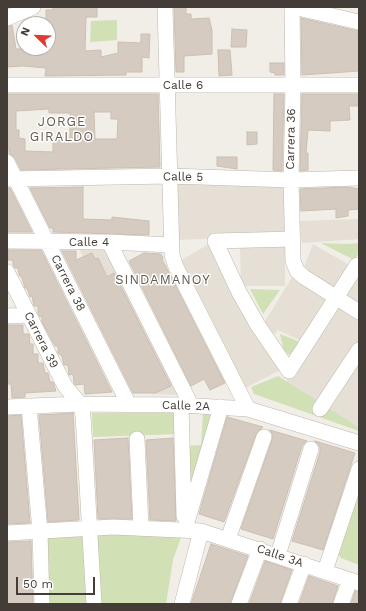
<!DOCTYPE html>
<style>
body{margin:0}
#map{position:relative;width:366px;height:611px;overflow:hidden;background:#f1ede7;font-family:"Work Sans",sans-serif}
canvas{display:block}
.frame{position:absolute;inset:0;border:8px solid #443d37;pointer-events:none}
.north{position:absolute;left:16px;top:16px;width:40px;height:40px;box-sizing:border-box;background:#fff;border:1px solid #b4b1af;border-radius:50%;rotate:293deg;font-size:11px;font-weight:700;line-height:16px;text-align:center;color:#443d37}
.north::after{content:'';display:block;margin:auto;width:14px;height:18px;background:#e03a30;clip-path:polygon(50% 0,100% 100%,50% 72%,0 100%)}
.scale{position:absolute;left:16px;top:577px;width:79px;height:18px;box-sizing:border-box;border:2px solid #443d37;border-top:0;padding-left:5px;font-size:12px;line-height:14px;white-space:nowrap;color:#443d37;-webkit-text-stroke:3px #fff;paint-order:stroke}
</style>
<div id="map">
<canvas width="366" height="611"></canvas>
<div class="frame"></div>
<div class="north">N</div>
<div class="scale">50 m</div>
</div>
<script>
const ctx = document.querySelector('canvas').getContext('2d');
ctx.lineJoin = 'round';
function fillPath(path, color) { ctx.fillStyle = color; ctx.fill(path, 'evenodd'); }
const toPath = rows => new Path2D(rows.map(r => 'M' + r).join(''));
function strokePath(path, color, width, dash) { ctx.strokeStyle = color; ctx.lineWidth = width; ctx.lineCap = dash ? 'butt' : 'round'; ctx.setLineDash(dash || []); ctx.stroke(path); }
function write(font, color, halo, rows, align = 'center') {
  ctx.font = font + ' "Work Sans",sans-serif'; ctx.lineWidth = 3; ctx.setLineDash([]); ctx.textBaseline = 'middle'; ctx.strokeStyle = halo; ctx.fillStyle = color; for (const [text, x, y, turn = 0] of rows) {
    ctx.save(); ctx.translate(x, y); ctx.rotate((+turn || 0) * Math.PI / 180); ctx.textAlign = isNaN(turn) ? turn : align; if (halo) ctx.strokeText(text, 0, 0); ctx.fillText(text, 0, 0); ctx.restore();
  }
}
const residential = toPath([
 [172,179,288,183,290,235,176,240],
 [359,219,359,239,302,243,299,221],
 [212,242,283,369,241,390,177,263],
 [240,243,285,243,285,286,241,286],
 [313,244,351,266,334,293,302,272],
 [78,247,104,248,180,395,151,394],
 [359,266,359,307,340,295],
 [293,276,330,299,301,341,278,330,275,334,262,326],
 [335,306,359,322,359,344,318,407,284,385],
 [359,357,359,431,323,413]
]);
const green = toPath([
 [117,20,117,40,90,42,91,21],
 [321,243,348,244,359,243,359,253,354,260],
 [250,289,280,290,263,314],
 [280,334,300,342,291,355,284,352],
 [278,376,358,427,359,431,254,394,251,387],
 [218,409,188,511,185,446,201,445,203,414,184,414],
 [92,413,178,413,179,434,93,437],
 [359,474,359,565,341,558,336,551],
 [184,529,173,560,166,604,101,604,97,531],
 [85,532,88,604,47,604,44,534]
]);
const building = toPath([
 [53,7,97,7,97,17,86,17,85,51,101,50,101,57,118,53,118,42,141,43,141,34,150,34,149,58,142,57,142,72,126,72,126,75,45,76,46,68,23,66,7,67,7,27,12,25,16,49,48,48,48,24,46,24,46,10,53,10,53,7],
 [174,7,186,7,186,14,191,14,191,19,209,18,212,30,212,54,184,56,184,72,176,72,174,7],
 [301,18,358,31,359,71,302,75,301,18],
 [232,29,247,30,246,47,231,47,232,29],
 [218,50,230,50,232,75,219,76,218,50],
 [270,63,284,63,284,75,275,75,275,73,270,72,270,63],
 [7,94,158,94,160,167,21,170,15,158,9,153,9,148,7,148,7,94],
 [49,109,49,113,70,113,70,138,53,140,53,152,25,151,25,139,19,138,19,130,16,130,16,111,49,109],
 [94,112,111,112,111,119,118,119,117,139,95,139,94,112],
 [274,94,284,94,282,171,273,170,274,94],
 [302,94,359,94,359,106,349,106,350,120,330,121,330,131,308,130,306,153,308,153,308,170,300,171,302,94],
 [247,132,257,132,257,144,247,145,247,132],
 [217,157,237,157,237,169,217,166,217,157],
 [83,187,83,219,112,220,112,217,149,221,149,235,53,232,53,228,50,228,30,188,83,187],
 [347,187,359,189,359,209,348,210,348,216,336,218,336,209,301,211,300,189,347,187],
 [7,188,10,188,32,232,7,232,7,188],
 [8,250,41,250,112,392,85,394,84,384,75,385,74,383,73,374,69,375,68,365,64,365,62,356,58,353,58,346,55,346,42,322,42,316,40,317,38,313,38,306,34,306,32,296,30,297,27,288,25,288,22,278,19,275,18,268,15,268,13,265,13,260,8,260,8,250],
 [62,251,76,251,76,260,92,253,95,259,98,258,107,277,114,273,171,386,155,393,133,393,62,251],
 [144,253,161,254,163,258,162,259,225,383,210,390,204,379,191,386,129,261,144,253],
 [7,325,23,325,23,334,29,334,30,344,33,344,33,354,38,354,38,363,43,363,45,373,48,373,50,382,53,382,56,391,25,393,25,397,12,398,11,384,7,384,7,325],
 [73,413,79,520,48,522,39,415,73,413],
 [21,415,30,523,7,524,7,416,21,415],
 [227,417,263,427,256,434,224,522,199,514,227,417],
 [270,430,307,441,302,446,273,539,241,529,272,440,273,435,270,430],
 [128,438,132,519,98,519,94,440,128,438],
 [173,438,176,521,150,520,146,440,173,438],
 [315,441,355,453,323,550,292,541,320,452,320,447,315,441],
 [31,541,33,604,7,604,7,542,31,541],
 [211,544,248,556,230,604,191,604,211,544],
 [265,561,292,570,280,604,249,604,265,561],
 [309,576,338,586,332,604,299,604,309,576],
 [355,591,359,592,359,604,351,604,355,591]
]);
const minor = toPath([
 [165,7,172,255,176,267,248,409],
 [292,7,293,85,291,180,293,261,297,271,304,277,359,312],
 [293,7,359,22],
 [7,18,33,7],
 [7,85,359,85],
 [7,162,129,405],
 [7,179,170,176,291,180,359,178],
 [293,239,215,241,239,292,257,324,289,371,357,265],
 [7,241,109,242,171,245],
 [109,242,191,405],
 [7,272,65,386,80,404,83,415,94,604],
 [7,316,28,315],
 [181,405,184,516],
 [29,406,40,531,42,604],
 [7,407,80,404,181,405,248,409,359,443],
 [320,409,359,350],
 [137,439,141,527],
 [185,529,221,407],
 [7,533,113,527,201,531,359,583],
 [228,539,264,437],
 [278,555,311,449],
 [325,571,359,469],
 [182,604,201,531],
 [239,604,260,549],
 [289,604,304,564],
 [341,604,350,580]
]);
const streetNames = [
 ["Calle 6",183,85],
 ["Carrera 36",291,139,-89],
 ["Calle 5",183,177,1],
 ["Calle 4",89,242],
 ["Carrera 38",68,283,63],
 ["Carrera 39",41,340,63],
 ["Calle 2A",186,406,2],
 ["Calle 3A",280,556,19]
];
const neighbourhoodNames = [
 ["JORGE",62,122],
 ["GIRALDO",62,137],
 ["SINDAMANOY",163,280]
];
fillPath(residential, '#e5dfd6');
fillPath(green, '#d1e1b5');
fillPath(building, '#d5cbc1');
strokePath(building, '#cbbfb2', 1);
strokePath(minor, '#bfb7ae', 16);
strokePath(minor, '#fff', 15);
write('12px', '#443d37', '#fff', streetNames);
ctx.letterSpacing = '1px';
write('13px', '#655a4f', '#fff', neighbourhoodNames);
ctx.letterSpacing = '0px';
</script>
